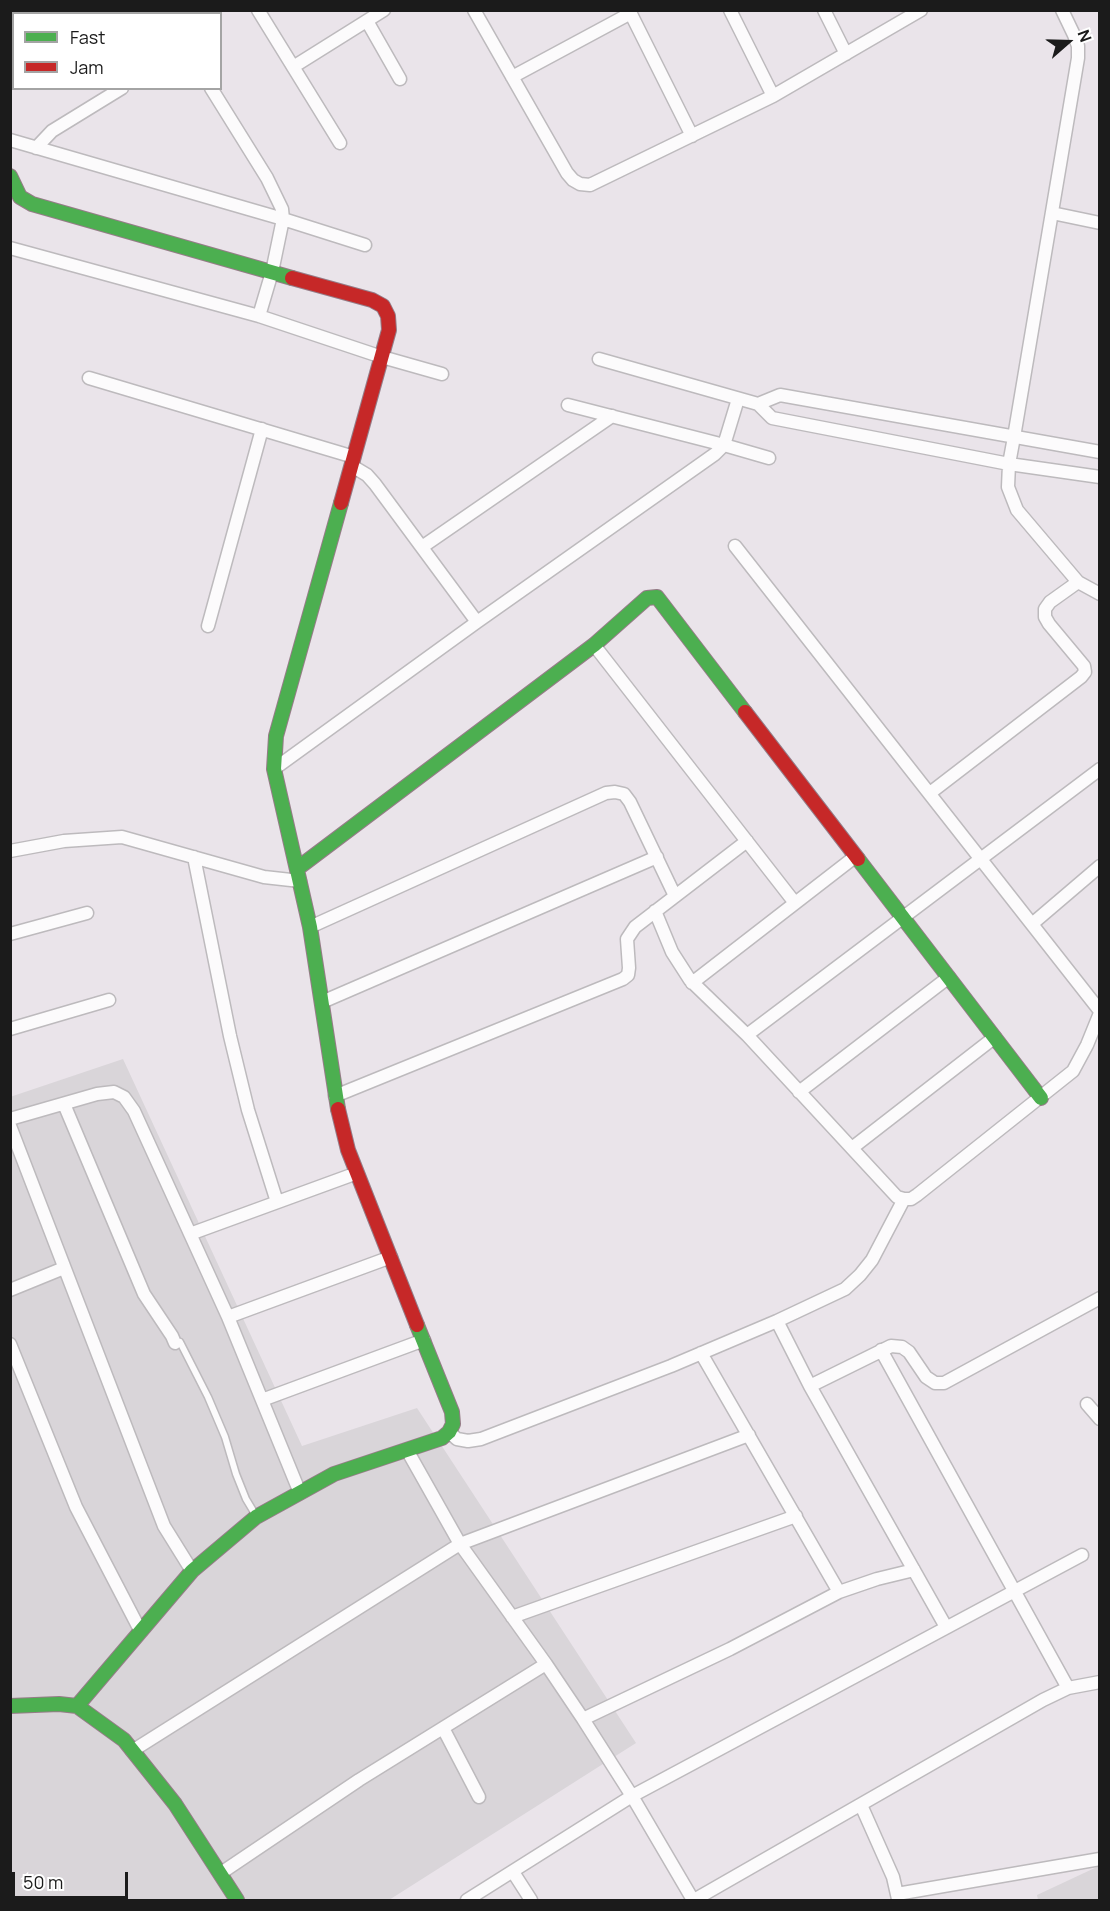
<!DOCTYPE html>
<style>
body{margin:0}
#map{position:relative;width:1110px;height:1911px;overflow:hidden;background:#eae4ea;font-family:Manrope,sans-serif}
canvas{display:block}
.frame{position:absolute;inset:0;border:12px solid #1b1b1b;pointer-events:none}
.legend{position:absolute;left:12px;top:12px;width:210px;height:78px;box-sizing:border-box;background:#fff;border:2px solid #a4a4a4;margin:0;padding:8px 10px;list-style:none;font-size:18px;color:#1b1b1b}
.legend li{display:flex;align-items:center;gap:12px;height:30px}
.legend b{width:30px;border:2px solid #a4a4a4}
.north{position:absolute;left:1038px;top:12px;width:60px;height:60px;-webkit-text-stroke:4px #fff;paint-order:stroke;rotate:70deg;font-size:16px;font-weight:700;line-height:24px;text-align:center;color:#1b1b1b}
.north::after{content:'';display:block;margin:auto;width:21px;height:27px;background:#1b1b1b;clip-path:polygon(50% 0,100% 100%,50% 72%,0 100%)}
.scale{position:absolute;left:12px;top:1872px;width:116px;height:27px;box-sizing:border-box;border:3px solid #1b1b1b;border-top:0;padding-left:8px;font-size:18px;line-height:21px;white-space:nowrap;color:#1b1b1b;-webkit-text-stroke:4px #fff;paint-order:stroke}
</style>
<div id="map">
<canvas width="1110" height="1911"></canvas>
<div class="frame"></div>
<ul class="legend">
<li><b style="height:8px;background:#4caf50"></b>Fast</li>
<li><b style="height:8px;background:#c62828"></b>Jam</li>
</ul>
<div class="north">N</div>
<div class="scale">50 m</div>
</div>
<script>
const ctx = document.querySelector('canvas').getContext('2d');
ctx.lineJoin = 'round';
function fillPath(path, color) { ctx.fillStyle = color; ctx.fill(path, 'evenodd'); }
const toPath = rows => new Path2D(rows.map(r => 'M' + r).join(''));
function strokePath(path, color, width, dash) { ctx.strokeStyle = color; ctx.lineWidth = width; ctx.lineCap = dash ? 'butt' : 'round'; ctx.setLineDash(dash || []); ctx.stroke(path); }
const residential = toPath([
 [123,1059,302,1446,417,1408,636,1743,389,1900,11,1900,10,1097],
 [1099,1866,1099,1900,1038,1900,1037,1895]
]);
const lane = toPath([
 [180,1342,208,1397,225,1437,236,1474,246,1499,255,1514]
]);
const street = toPath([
 [163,10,165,14],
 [258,10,340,143],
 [474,10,567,173,573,180,580,184,590,185,773,96,921,10],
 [629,10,692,136],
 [730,10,773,96],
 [824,10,846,54],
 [1062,10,1074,35,1078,46,1078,58,1014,437,1009,464,1008,487,1017,510,1078,582,1100,594],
 [46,14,51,10],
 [367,21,400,79],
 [10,36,14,34],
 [293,67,384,10],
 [512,77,631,13],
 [211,88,267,178,282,209,283,219,272,272,259,316],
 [10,140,283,219,365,245],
 [36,148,52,131,122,88],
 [1052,213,1100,223],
 [10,248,259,316,382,357,442,374],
 [599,359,758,404,772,418,1009,464,1100,477],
 [89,378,354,457],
 [758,404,780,395,1100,452],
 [568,405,724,445,769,458],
 [352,466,367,475,375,484,477,622],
 [735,546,1100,1011],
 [422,547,612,416],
 [208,626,262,429],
 [594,645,795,903],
 [274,769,477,622,715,454,724,445,738,399],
 [930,793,1081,677,1085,672,1084,666,1049,624,1045,617,1045,609,1050,602,1078,582],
 [10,851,64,841,122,837,264,877,300,881],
 [194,857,230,1036,248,1110,277,1202],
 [655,911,672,952,690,980,747,1035,897,1197,904,1199,911,1199,917,1195,1073,1071,1087,1045,1100,1013],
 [1032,924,1100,866],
 [310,927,606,793,615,792,624,794,630,802,675,896],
 [10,934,87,913],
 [692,983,856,856],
 [322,1002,657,857],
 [10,1029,109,1000],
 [747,1035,1100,769],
 [799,1092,949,977],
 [335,1096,623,979,628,975,629,968,627,939,635,927,747,841],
 [64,1104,144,1294,172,1336,175,1343],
 [10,1119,97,1094,114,1092,124,1097,134,1111,228,1317,300,1493],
 [10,1126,164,1526,192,1571],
 [852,1148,995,1037],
 [190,1234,357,1173],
 [10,1290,64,1268],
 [228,1317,391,1257],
 [777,1321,810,1386,946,1627],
 [10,1344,76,1507,140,1630],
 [881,1350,1068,1688],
 [701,1353,839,1592],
 [810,1386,891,1346,902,1347,909,1352,926,1377,935,1383,944,1383,1100,1298],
 [262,1400,424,1340],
 [1087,1404,1100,1419],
 [449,1432,457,1439,468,1441,481,1439,671,1366,777,1321,845,1289,860,1275,872,1260,904,1199],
 [407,1450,460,1544,546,1664,583,1719,632,1796,693,1900],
 [512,1617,796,1516],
 [583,1719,730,1649,839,1592,877,1579,914,1570],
 [443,1728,479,1797],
 [132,1751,460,1544,749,1435],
 [861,1805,893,1877,898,1899],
 [513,1872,531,1900],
 [221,1873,359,1780,546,1664],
 [897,1894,1100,1859],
 [467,1900,632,1796,1082,1555],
 [694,1900,1043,1700,1068,1688,1100,1682]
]);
const fast = toPath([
 [10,176,20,197,32,204,292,278],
 [858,859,1041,1098],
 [298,868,594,645,647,598,657,597,745,712],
 [338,1109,310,927,274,769,276,736,341,503],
 [10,1706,59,1704,77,1706,124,1740,175,1804,237,1900],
 [77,1706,192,1571,256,1517,334,1474,442,1438,449,1432,453,1424,452,1412,417,1325]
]);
const jam = toPath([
 [292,278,372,300,383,306,388,316,389,330,341,503],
 [745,712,858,859],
 [338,1109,348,1150,417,1325]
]);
fillPath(residential, '#d9d5d9');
strokePath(lane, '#bdbabd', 9);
strokePath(street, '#bdbabd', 15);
strokePath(fast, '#957c87', 16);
strokePath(jam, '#957c87', 16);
strokePath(lane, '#fcfbfc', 6);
strokePath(street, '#fcfbfc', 12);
strokePath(fast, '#4caf50', 14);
strokePath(jam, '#c62828', 14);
</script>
